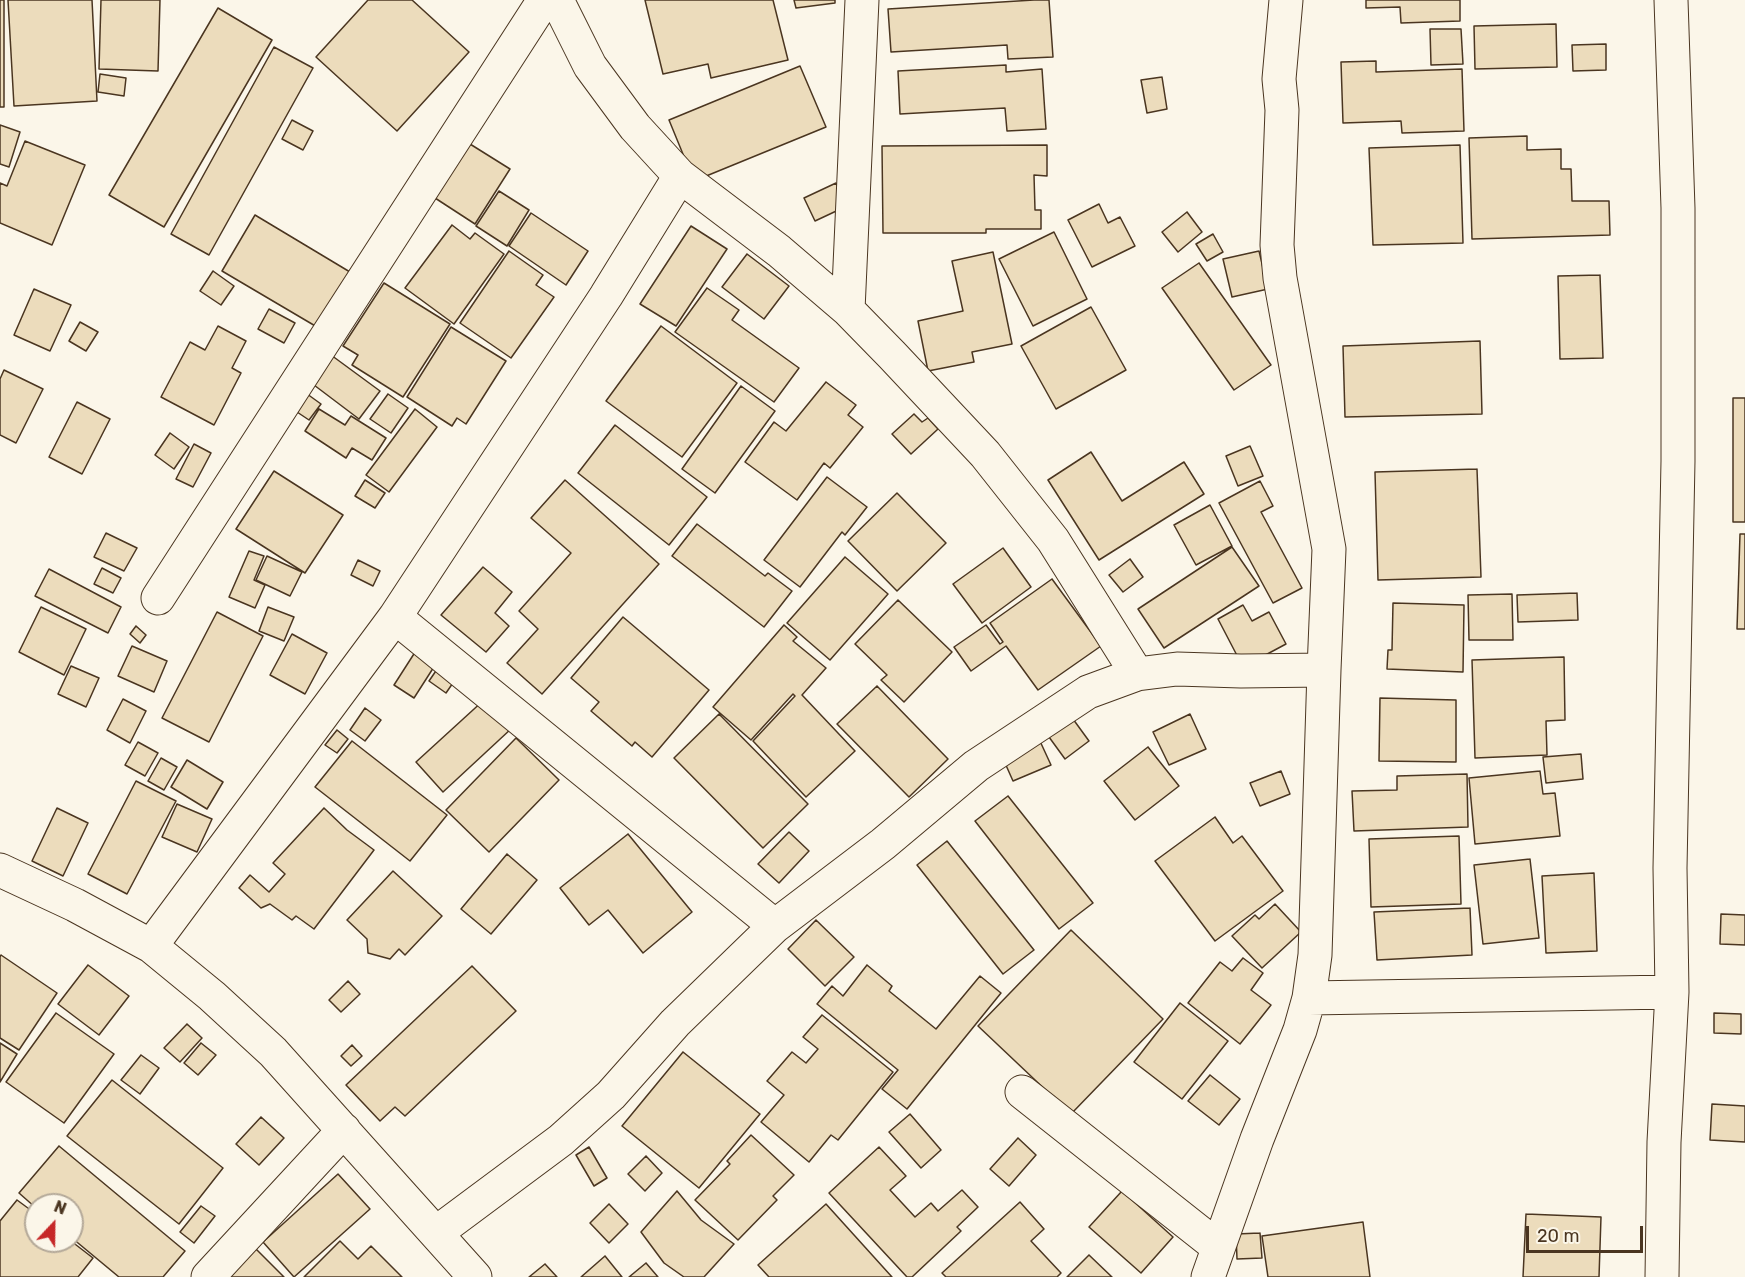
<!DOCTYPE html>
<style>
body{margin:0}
#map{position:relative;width:1745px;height:1277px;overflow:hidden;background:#fbf6e9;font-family:Rubik,sans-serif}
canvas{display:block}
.north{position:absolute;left:24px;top:1193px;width:60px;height:60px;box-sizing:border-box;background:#fbf6e9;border:2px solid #b4a999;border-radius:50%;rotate:22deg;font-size:16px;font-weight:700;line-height:24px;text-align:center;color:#4a3520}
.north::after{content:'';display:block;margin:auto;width:21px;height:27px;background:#c62828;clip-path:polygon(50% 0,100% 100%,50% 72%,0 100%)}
.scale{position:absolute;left:1526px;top:1226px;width:117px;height:27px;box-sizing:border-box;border:3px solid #4a3520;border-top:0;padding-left:8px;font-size:18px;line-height:21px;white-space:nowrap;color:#4a3520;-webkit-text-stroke:4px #fbf6e9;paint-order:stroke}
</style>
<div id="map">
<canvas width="1745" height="1277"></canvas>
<div class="north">N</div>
<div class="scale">20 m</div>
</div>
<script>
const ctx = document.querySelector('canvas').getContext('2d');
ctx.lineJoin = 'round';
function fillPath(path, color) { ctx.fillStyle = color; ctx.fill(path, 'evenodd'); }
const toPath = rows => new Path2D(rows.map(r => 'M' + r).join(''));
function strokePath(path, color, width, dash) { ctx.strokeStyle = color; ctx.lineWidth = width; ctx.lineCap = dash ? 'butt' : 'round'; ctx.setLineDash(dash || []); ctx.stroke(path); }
const building = toPath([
 [0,0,4,0,4,107,0,107,0,0],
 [8,0,92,0,97,101,14,106,8,0],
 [101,0,160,0,158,71,99,69,101,0],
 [368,0,412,0,469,52,397,131,316,57,368,0],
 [645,0,773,0,788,60,711,78,708,64,663,74,645,0],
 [794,0,835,0,835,3,796,8,794,0],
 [1034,0,1049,0,1053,57,1008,59,1007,45,891,52,888,9,1034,0],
 [1366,0,1460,0,1460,21,1401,23,1400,7,1366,8,1366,0],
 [218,8,272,40,164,227,109,195,218,8],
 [1556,24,1557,67,1475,69,1474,26,1556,24],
 [1430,29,1461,29,1463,64,1431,65,1430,29],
 [1606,44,1606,70,1573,71,1572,45,1606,44],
 [274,47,313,68,209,255,171,234,274,47],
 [1376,61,1376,72,1462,69,1464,131,1402,133,1401,121,1343,123,1341,62,1376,61],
 [1006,65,1006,72,1042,69,1046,129,1007,131,1005,108,900,114,898,71,1006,65],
 [800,66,826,127,694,181,669,120,800,66],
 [100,74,126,78,124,96,98,92,100,74],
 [1162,77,1167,109,1147,113,1141,80,1162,77],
 [292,120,313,131,303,150,282,139,292,120],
 [0,125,20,132,9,167,0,164,0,125],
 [1527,136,1527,150,1561,149,1561,169,1571,169,1572,201,1609,201,1610,235,1472,239,1469,138,1527,136],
 [25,141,85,165,52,245,0,223,0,183,7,186,25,141],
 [470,144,510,169,475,224,435,198,470,144],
 [1047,145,1047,176,1034,175,1035,210,1041,210,1041,229,986,229,986,233,883,233,882,146,1047,145],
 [1460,145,1463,243,1373,245,1369,148,1460,145],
 [836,183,847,206,815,221,804,198,836,183],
 [499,191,529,210,507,246,476,226,499,191],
 [1099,204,1108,223,1120,217,1135,246,1092,267,1068,220,1099,204],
 [1187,212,1202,232,1178,252,1162,232,1187,212],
 [531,213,588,251,566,285,509,246,531,213],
 [255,215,350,272,317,327,222,271,255,215],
 [452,225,470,239,475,233,504,254,454,324,405,288,452,225],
 [691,226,727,249,676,326,640,304,691,226],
 [1054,232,1087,299,1033,326,999,259,1054,232],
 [1213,234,1223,252,1207,261,1196,244,1213,234],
 [509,251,543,275,536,285,554,297,511,358,460,323,509,251],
 [1259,251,1268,289,1232,297,1223,259,1259,251],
 [993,252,1012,344,972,352,974,362,928,371,918,321,963,311,952,261,993,252],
 [747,254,789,286,764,319,722,287,747,254],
 [1199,263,1271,365,1234,390,1162,288,1199,263],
 [213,271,234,286,221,305,200,291,213,271],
 [1600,275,1603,358,1560,359,1558,276,1600,275],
 [384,283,450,324,403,397,352,365,358,355,343,346,384,283],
 [707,288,739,310,732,320,799,368,774,402,675,332,707,288],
 [34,289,71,305,50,351,14,335,34,289],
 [1091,307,1126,370,1056,409,1021,346,1091,307],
 [269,309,295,323,284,343,258,329,269,309],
 [80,322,98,332,86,351,69,341,80,322],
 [218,326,246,341,232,368,241,373,214,425,161,397,190,342,205,350,218,326],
 [661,326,737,383,682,457,606,401,661,326],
 [451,327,506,361,466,424,457,418,452,426,407,397,451,327],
 [1480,341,1482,414,1345,417,1343,346,1480,341],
 [331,355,380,391,359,419,310,382,331,355],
 [4,370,43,389,16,443,0,435,0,379,4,370],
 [826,382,856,405,848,415,863,427,830,468,824,463,797,500,745,462,774,422,786,431,826,382],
 [741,386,775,411,715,493,682,469,741,386],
 [303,391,321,404,309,420,291,408,303,391],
 [388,394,408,408,391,433,370,419,388,394],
 [1733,398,1745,398,1745,522,1733,522,1733,398],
 [77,402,110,419,82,474,49,457,77,402],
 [319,409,345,425,351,416,386,438,372,460,352,448,346,458,305,431,319,409],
 [415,409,437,427,389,492,366,475,415,409],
 [914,414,922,422,928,418,938,429,911,454,892,434,914,414],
 [615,425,707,497,669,545,578,473,615,425],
 [170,433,189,447,174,469,155,455,170,433],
 [194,444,211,453,193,487,176,479,194,444],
 [1250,446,1263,476,1238,486,1226,456,1250,446],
 [1091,452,1122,501,1184,462,1204,494,1099,560,1048,480,1091,452],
 [1477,469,1481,577,1378,580,1375,472,1477,469],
 [274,471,343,515,305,573,236,529,274,471],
 [827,477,867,507,845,535,842,532,800,587,764,560,827,477],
 [365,480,385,493,375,508,355,496,365,480],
 [565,480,659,564,542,694,507,663,538,629,519,611,571,553,531,518,565,480],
 [1260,481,1273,506,1261,512,1302,588,1273,603,1219,503,1260,481],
 [897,493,946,543,897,591,848,541,897,493],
 [1210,505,1232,546,1196,565,1174,525,1210,505],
 [697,524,765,576,768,573,792,591,764,627,672,556,697,524],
 [106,533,137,548,124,571,94,557,106,533],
 [1740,534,1745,534,1745,629,1737,629,1740,534],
 [1232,547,1259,586,1164,648,1138,609,1232,547],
 [1003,548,1031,587,982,623,953,584,1003,548],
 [249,551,264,556,254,580,265,585,255,608,229,597,249,551],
 [267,556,302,572,290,596,256,580,267,556],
 [845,557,888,594,830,660,787,623,845,557],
 [1130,559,1143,577,1123,592,1109,575,1130,559],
 [358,560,380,571,373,586,351,575,358,560],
 [483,567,512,592,495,613,509,626,486,652,441,615,483,567],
 [102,568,121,578,113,593,94,584,102,568],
 [49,569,121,607,108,633,35,596,49,569],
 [1052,579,1101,646,1038,690,1006,646,971,671,954,647,986,625,1000,644,1003,642,990,623,1052,579],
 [1577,593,1578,620,1518,622,1517,595,1577,593],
 [1512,594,1513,640,1469,640,1468,595,1512,594],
 [898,600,952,652,904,702,881,680,887,675,855,644,898,600],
 [1393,603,1464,605,1463,672,1387,669,1388,650,1392,650,1393,603],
 [1243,605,1252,621,1269,612,1286,644,1243,667,1218,619,1243,605],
 [41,607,86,629,64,675,19,652,41,607],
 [268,607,294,617,284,641,259,631,268,607],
 [217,612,263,636,209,742,162,718,217,612],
 [623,617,709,690,652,757,635,742,632,746,591,711,599,702,571,678,623,617],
 [784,625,797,637,793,641,826,668,802,695,855,751,806,797,753,741,795,696,793,694,751,740,713,707,784,625],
 [136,626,146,635,140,643,130,634,136,626],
 [292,634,327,653,305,694,270,675,292,634],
 [132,646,167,661,154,692,118,676,132,646],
 [419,646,439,659,414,698,394,685,419,646],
 [1564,657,1565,720,1546,721,1547,755,1475,758,1472,660,1564,657],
 [440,665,457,677,446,693,429,681,440,665],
 [71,666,99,678,86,707,58,694,71,666],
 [877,686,948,759,909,797,837,724,877,686],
 [1380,698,1456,700,1456,762,1379,761,1380,698],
 [123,699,146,711,130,743,107,730,123,699],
 [485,699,512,728,443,792,416,762,485,699],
 [365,708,381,720,365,741,350,730,365,708],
 [719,714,808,804,763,848,674,758,719,714],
 [1190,714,1206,749,1169,765,1153,732,1190,714],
 [1073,719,1089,741,1065,759,1049,737,1073,719],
 [337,730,348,739,337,753,325,745,337,730],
 [516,738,559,780,489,852,446,810,516,738],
 [1039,739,1051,765,1013,781,1001,754,1039,739],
 [352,741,447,815,410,861,315,787,352,741],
 [138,742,158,753,145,776,125,765,138,742],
 [1148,747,1179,786,1135,820,1104,781,1148,747],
 [1581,754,1583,779,1546,783,1543,757,1581,754],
 [161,758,177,767,164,790,148,781,161,758],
 [187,760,223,782,207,809,171,787,187,760],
 [1281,771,1290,794,1260,806,1250,783,1281,771],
 [1540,771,1543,794,1555,793,1560,836,1475,844,1469,778,1540,771],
 [1467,774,1468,827,1354,831,1352,791,1397,790,1397,776,1467,774],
 [136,781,176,801,127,894,88,874,136,781],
 [1008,796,1093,903,1059,929,975,821,1008,796],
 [177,804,212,819,197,852,162,837,177,804],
 [57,808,88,823,63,876,32,861,57,808],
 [324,808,347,830,374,850,314,929,296,916,292,920,270,904,261,908,239,888,250,875,269,892,285,874,273,863,324,808],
 [1215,817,1233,843,1242,836,1283,891,1215,941,1155,861,1215,817],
 [789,832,809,851,779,883,758,864,789,832],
 [628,834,692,912,643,953,608,910,589,925,560,888,628,834],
 [1459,836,1461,904,1371,907,1369,839,1459,836],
 [947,841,1034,950,1003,974,917,865,947,841],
 [507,854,537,880,491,934,461,909,507,854],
 [1530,859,1539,938,1483,944,1474,865,1530,859],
 [393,871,442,916,405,955,399,949,390,959,368,953,367,939,347,920,393,871],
 [1594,873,1597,951,1546,953,1542,876,1594,873],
 [1275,904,1301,932,1262,968,1232,936,1255,915,1259,919,1275,904],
 [1470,908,1472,955,1377,960,1374,912,1470,908],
 [1721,914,1745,915,1745,945,1720,944,1721,914],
 [816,920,854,957,825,986,788,949,816,920],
 [1071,930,1163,1019,1071,1114,978,1026,1071,930],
 [1,955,57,993,19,1050,0,1038,0,957,1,955],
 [1243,958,1263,973,1251,990,1271,1005,1240,1044,1188,1003,1220,962,1232,971,1243,958],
 [88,965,129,996,99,1035,58,1004,88,965],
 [867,965,892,986,889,991,936,1029,980,976,1001,993,907,1109,882,1089,898,1070,817,1004,832,986,843,996,867,965],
 [472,966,516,1011,405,1116,395,1107,380,1121,346,1085,472,966],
 [348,981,360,994,341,1012,329,1000,348,981],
 [1180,1003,1228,1041,1182,1099,1134,1062,1180,1003],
 [56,1013,114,1054,64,1123,6,1082,56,1013],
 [1714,1013,1741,1014,1741,1034,1714,1033,1714,1013],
 [822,1015,893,1072,838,1140,831,1135,809,1162,761,1122,784,1095,767,1081,792,1052,806,1063,818,1049,803,1037,822,1015],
 [187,1024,202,1038,180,1062,164,1048,187,1024],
 [0,1043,17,1054,0,1082,0,1043],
 [201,1043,216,1055,198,1075,184,1063,201,1043],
 [352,1045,362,1056,351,1066,341,1056,352,1045],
 [683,1052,760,1114,699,1188,622,1126,683,1052],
 [141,1055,159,1068,140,1094,121,1080,141,1055],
 [1210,1075,1240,1099,1219,1125,1188,1101,1210,1075],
 [112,1080,223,1168,179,1224,67,1136,112,1080],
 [1712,1104,1745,1106,1745,1142,1710,1140,1712,1104],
 [910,1114,941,1150,921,1168,889,1132,910,1114],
 [261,1117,284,1138,259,1165,236,1144,261,1117],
 [751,1135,794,1175,773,1196,777,1200,738,1240,695,1200,730,1164,727,1161,751,1135],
 [1018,1138,1036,1155,1009,1186,990,1169,1018,1138],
 [59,1146,185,1251,163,1277,119,1277,72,1238,72,1205,36,1205,36,1208,19,1193,59,1146],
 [589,1147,607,1178,594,1186,576,1155,589,1147],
 [879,1147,906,1176,890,1190,915,1217,931,1203,938,1211,962,1190,978,1207,957,1227,961,1231,912,1277,907,1277,829,1193,879,1147],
 [646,1156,662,1173,645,1191,628,1174,646,1156],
 [338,1174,370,1209,294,1277,263,1242,338,1174],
 [677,1191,701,1220,734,1244,704,1277,684,1277,664,1263,641,1232,677,1191],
 [1122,1191,1173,1237,1141,1273,1089,1227,1122,1191],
 [17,1200,36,1214,36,1241,71,1241,93,1258,78,1277,0,1277,0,1221,17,1200],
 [1020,1202,1044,1229,1031,1241,1061,1273,1057,1277,946,1277,942,1273,1020,1202],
 [609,1204,628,1224,609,1243,590,1223,609,1204],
 [826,1204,892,1277,769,1277,758,1265,826,1204],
 [201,1206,215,1216,194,1243,180,1232,201,1206],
 [1526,1214,1601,1217,1599,1277,1523,1277,1526,1214],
 [1363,1222,1370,1277,1268,1277,1262,1236,1363,1222],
 [1260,1233,1262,1258,1237,1259,1236,1234,1260,1233],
 [340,1241,358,1259,371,1246,402,1277,304,1277,340,1241],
 [256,1249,284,1277,228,1277,256,1249],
 [1089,1255,1112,1277,1067,1277,1089,1255],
 [605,1256,622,1277,581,1277,605,1256],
 [646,1263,658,1277,629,1277,646,1263],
 [545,1264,557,1277,529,1277,545,1264]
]);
const minor = toPath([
 [557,0,590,66,635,127,680,176,779,251,848,310,892,355,985,454,1053,540,1137,674],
 [848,310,862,0],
 [158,598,544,0],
 [395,617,775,926],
 [0,870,75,905,151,946,212,996,273,1052,475,1277],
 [151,946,395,617,606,296,680,176],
 [1309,998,1672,992],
 [1022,1092,1218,1247],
 [436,1233,561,1140,611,1095,675,1023,775,926,883,844,976,766,1088,692,1137,674,1177,669,1241,671,1324,670],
 [208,1277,344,1130],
 [1208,1277,1257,1139,1300,1030,1309,998,1315,955,1324,670,1329,549,1280,278,1277,245,1282,110,1279,79,1286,0],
 [1662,1277,1664,1142,1672,992,1670,868,1678,461,1678,208,1671,0]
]);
fillPath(building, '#ecdcbc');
strokePath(building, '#4a3520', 1.5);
strokePath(minor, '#4a3520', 35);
strokePath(minor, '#fbf6e9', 33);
</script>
